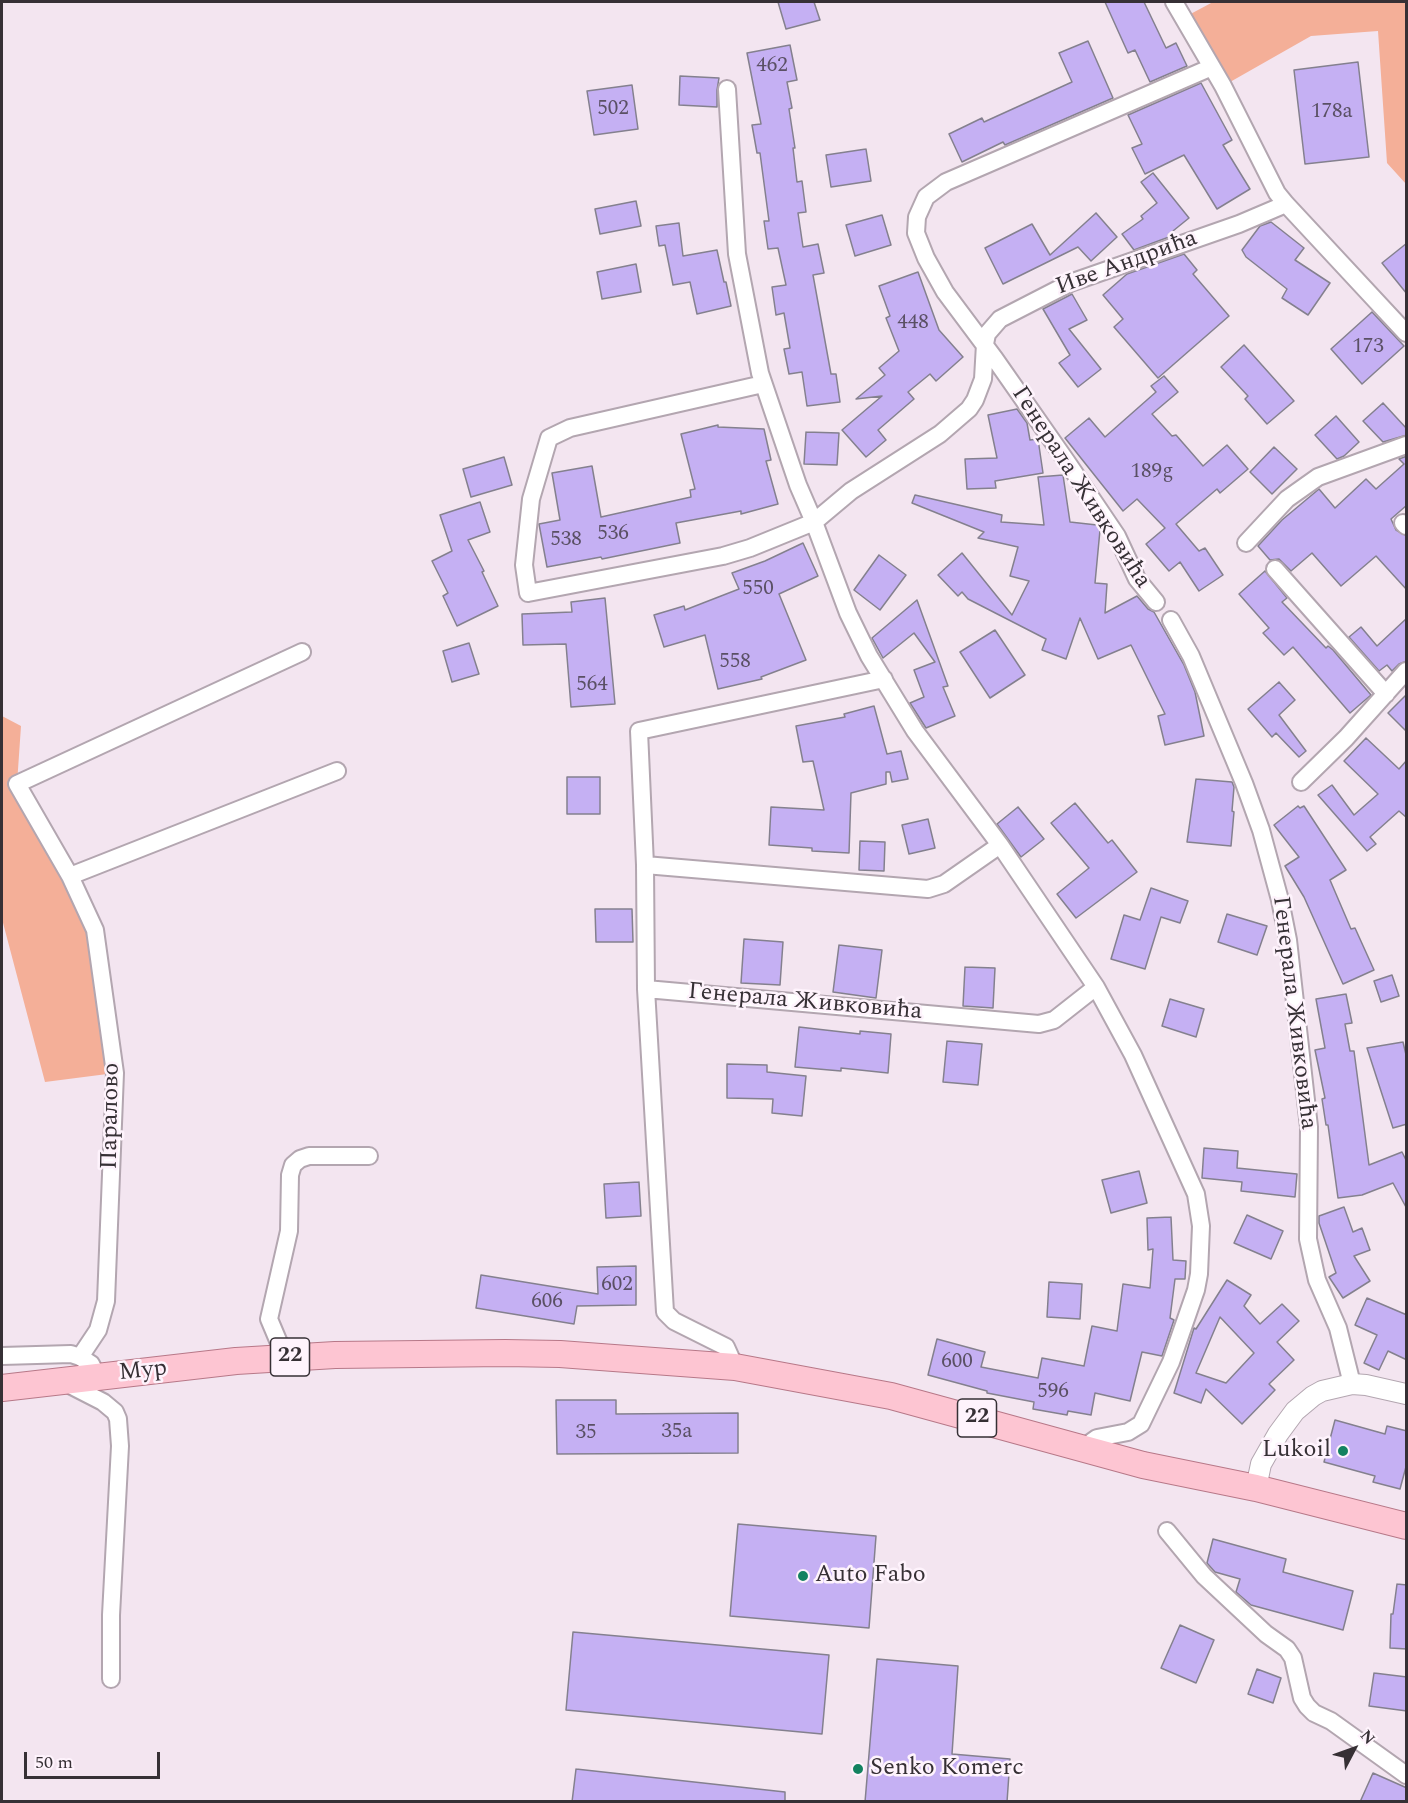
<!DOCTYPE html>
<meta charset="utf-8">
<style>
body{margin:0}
#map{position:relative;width:1408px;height:1803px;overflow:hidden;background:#f3e5f0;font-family:Spectral,serif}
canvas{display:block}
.frame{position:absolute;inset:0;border:3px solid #363035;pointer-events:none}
.north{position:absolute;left:1324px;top:1719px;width:60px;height:60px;-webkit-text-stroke:4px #fef3fc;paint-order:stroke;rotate:49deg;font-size:16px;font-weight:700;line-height:24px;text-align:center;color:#363035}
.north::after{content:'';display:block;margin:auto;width:21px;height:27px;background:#363035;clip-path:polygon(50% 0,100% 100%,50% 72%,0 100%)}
.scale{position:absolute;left:24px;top:1752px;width:136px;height:27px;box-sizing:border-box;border:3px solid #363035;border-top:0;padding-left:8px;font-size:18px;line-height:21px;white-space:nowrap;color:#363035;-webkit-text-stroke:4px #fef3fc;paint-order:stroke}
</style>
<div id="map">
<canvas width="1408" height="1803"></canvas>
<div class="frame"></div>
<div class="north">N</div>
<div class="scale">50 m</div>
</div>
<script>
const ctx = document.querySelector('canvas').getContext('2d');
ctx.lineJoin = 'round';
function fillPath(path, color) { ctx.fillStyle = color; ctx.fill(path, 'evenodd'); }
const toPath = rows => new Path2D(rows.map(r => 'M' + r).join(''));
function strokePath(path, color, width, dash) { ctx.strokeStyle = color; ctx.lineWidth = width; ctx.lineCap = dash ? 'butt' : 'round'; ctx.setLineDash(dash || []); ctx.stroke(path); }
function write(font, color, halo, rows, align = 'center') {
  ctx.font = font + ' Spectral,serif'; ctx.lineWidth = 5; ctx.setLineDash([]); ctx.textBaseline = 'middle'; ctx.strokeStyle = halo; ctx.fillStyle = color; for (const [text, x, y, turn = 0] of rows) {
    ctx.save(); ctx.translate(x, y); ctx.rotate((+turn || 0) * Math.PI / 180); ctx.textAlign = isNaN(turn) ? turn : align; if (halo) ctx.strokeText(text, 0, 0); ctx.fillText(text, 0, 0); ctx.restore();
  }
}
const green = toPath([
 [1213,2,1406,2,1406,184,1387,163,1378,31,1311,36,1223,86,1183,18],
 [2,716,21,726,17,784,95,930,115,1073,45,1082,2,919]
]);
const building = toPath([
 [778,2,814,2,820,20,786,29,778,2],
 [1105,2,1144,2,1166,48,1176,43,1187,66,1150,82,1135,50,1128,53,1105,2],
 [1088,41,1113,98,1005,145,1003,142,962,162,949,134,982,118,984,122,1072,82,1059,53,1088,41],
 [790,45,797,80,787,82,792,108,789,109,795,148,793,148,797,182,802,181,806,212,798,213,803,247,818,244,824,273,813,275,831,374,836,374,840,402,807,406,802,372,789,374,784,349,790,348,784,313,776,315,772,287,786,285,778,248,768,249,764,221,769,221,760,153,757,153,752,125,761,124,747,53,790,45],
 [1358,62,1369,157,1305,164,1294,70,1358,62],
 [680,76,719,78,717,90,717,107,679,105,680,76],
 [1201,83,1232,140,1223,145,1250,189,1217,209,1184,155,1145,174,1132,148,1142,144,1128,115,1201,83],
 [632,85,638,129,594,135,587,91,632,85],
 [866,149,871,181,831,187,826,155,866,149],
 [1153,173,1189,218,1168,235,1169,237,1134,250,1122,234,1143,219,1141,216,1157,203,1141,182,1153,173],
 [636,201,641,226,600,234,595,209,636,201],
 [1096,213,1117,237,1091,261,1078,247,1003,284,985,248,1032,224,1050,255,1096,213],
 [882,215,891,245,855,256,846,225,882,215],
 [1271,222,1304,248,1295,260,1330,283,1308,315,1282,298,1287,289,1246,257,1242,250,1260,226,1271,222],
 [679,223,683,256,717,250,724,282,726,282,731,306,697,314,690,282,673,285,665,245,659,246,656,226,679,223],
 [1407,243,1407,294,1382,263,1407,243],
 [1184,254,1197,270,1193,274,1229,316,1158,378,1114,327,1123,319,1103,295,1127,274,1184,254],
 [636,264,641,292,602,299,597,272,636,264],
 [918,272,939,330,963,357,936,381,930,374,908,392,914,399,878,430,886,440,866,457,842,430,882,396,856,399,885,375,879,368,899,351,886,318,890,316,879,286,918,272],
 [1072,294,1087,320,1069,329,1101,369,1078,387,1059,363,1070,355,1043,309,1072,294],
 [1372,312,1404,346,1362,384,1331,349,1372,312],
 [1244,345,1294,401,1267,424,1245,399,1248,396,1221,367,1244,345],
 [1164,376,1178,392,1152,414,1172,436,1176,435,1203,466,1227,445,1248,469,1220,493,1217,489,1176,524,1199,551,1205,548,1223,575,1199,591,1180,562,1169,571,1146,544,1165,528,1137,499,1123,511,1065,438,1089,418,1105,437,1156,392,1151,386,1164,376],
 [1383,403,1407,429,1407,435,1383,442,1363,421,1383,403],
 [1017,409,1027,423,1030,440,1038,439,1043,473,995,481,996,488,967,489,965,459,997,458,988,415,1017,409],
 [1336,416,1359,442,1344,456,1337,459,1315,435,1336,416],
 [718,425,718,427,764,429,771,460,766,461,778,504,741,514,741,511,676,523,680,543,602,559,601,557,547,567,539,524,560,520,552,473,592,466,601,517,691,497,690,490,695,489,681,434,718,425],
 [806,432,839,433,837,465,804,464,806,432],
 [1274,447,1297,469,1272,494,1250,472,1274,447],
 [1407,456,1407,505,1391,519,1396,530,1407,536,1407,590,1376,556,1341,586,1312,553,1291,571,1279,559,1270,560,1258,546,1282,520,1319,489,1335,508,1366,479,1376,489,1404,464,1399,459,1407,456],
 [504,457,512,485,471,497,463,469,504,457],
 [1063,475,1070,522,1097,525,1100,530,1095,583,1107,584,1105,613,1137,596,1148,609,1154,612,1184,665,1195,692,1204,736,1165,745,1158,716,1165,714,1131,645,1098,659,1080,618,1066,659,1042,650,1046,639,968,599,962,592,958,596,938,575,962,553,1012,615,1029,581,1010,576,1018,547,978,538,984,532,912,503,915,495,1002,515,1001,522,1044,525,1038,477,1063,475],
 [480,502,490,532,468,540,484,571,482,572,498,606,457,626,443,596,448,593,432,561,452,551,440,515,480,502],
 [803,543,818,576,779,594,806,660,761,677,762,679,718,689,705,635,664,647,654,615,684,606,685,610,739,589,732,573,765,561,803,543],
 [879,555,906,575,880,610,854,590,879,555],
 [1265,571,1287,598,1282,602,1326,648,1328,646,1333,650,1371,695,1350,713,1293,647,1284,655,1263,633,1269,628,1239,594,1265,571],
 [605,598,615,704,571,707,566,644,523,645,522,614,572,612,571,602,605,598],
 [917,600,948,686,943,687,955,716,926,728,910,703,924,697,914,670,935,662,914,633,883,658,872,638,917,600],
 [1407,618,1407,661,1399,664,1392,671,1387,665,1379,671,1349,637,1361,627,1377,646,1407,618],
 [995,630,1025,675,990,698,960,652,995,630],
 [469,643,479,674,452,682,443,651,469,643],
 [1279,682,1295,700,1279,715,1306,751,1299,757,1276,733,1272,737,1248,709,1279,682],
 [1407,694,1407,732,1388,713,1407,694],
 [874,706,887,754,901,751,908,779,892,782,890,772,886,772,886,784,851,793,849,853,812,851,812,848,769,845,771,807,824,810,813,761,803,762,796,726,845,717,844,714,874,706],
 [1366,738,1399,769,1407,760,1407,818,1399,811,1370,837,1376,844,1367,851,1318,795,1332,785,1354,815,1378,794,1344,761,1366,738],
 [567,777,600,777,600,814,567,814,567,777],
 [1196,779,1232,782,1234,787,1232,811,1234,812,1231,846,1187,842,1196,779],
 [1075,803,1108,843,1112,840,1137,872,1076,918,1057,894,1089,868,1051,823,1075,803],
 [1298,806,1300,808,1304,806,1346,870,1330,880,1351,929,1355,928,1374,970,1343,984,1304,897,1285,866,1299,857,1274,825,1298,806],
 [1018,807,1044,839,1021,857,997,824,1018,807],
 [928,819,935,848,909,854,902,825,928,819],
 [860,841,885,842,884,871,859,870,860,841],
 [1151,888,1188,901,1180,923,1161,917,1145,969,1111,959,1124,915,1140,920,1151,888],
 [595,909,632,909,633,942,596,942,595,909],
 [1227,914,1267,926,1257,955,1218,942,1227,914],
 [744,939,783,942,780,985,741,983,744,939],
 [839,945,882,950,876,998,833,992,839,945],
 [965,967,995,968,993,1008,963,1006,965,967],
 [1392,975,1399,996,1381,1002,1374,981,1392,975],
 [1346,994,1352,1023,1345,1024,1350,1051,1354,1051,1369,1165,1402,1152,1407,1162,1407,1209,1393,1183,1362,1195,1338,1198,1328,1125,1326,1125,1322,1099,1325,1098,1315,1050,1325,1048,1316,999,1346,994],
 [1170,999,1204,1009,1196,1037,1162,1026,1170,999],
 [799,1027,860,1034,860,1031,891,1034,888,1073,841,1068,841,1071,795,1067,799,1027],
 [947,1041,982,1044,978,1085,943,1082,947,1041],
 [1403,1042,1407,1059,1407,1124,1393,1128,1367,1048,1403,1042],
 [727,1064,767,1065,767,1072,806,1076,802,1116,772,1113,773,1099,727,1098,727,1064],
 [1204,1148,1238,1151,1237,1168,1297,1174,1295,1197,1241,1191,1242,1182,1202,1178,1204,1148],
 [1139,1171,1147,1203,1111,1213,1102,1180,1139,1171],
 [639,1182,641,1216,606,1218,604,1184,639,1182],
 [1344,1207,1353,1232,1362,1228,1370,1250,1354,1256,1370,1281,1343,1298,1329,1277,1336,1273,1319,1223,1319,1216,1344,1207],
 [1247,1215,1283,1231,1271,1259,1234,1243,1247,1215],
 [1171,1217,1173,1260,1186,1261,1185,1279,1175,1279,1170,1318,1174,1320,1162,1356,1142,1352,1130,1401,1095,1393,1091,1415,1068,1411,1067,1415,1033,1409,1034,1402,987,1393,987,1391,928,1375,937,1339,985,1352,981,1367,1038,1378,1042,1358,1084,1366,1092,1326,1117,1331,1123,1284,1150,1288,1153,1249,1148,1250,1147,1218,1171,1217],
 [636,1266,636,1305,577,1306,574,1324,476,1308,481,1275,598,1294,597,1267,636,1266],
 [1227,1280,1251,1295,1244,1306,1260,1324,1282,1304,1299,1321,1277,1342,1294,1360,1269,1384,1275,1390,1242,1424,1206,1389,1201,1403,1174,1393,1194,1328,1196,1329,1227,1280],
 [1220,1317,1254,1353,1226,1383,1196,1373,1220,1317],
 [1049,1282,1082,1284,1080,1319,1047,1317,1049,1282],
 [1367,1298,1407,1315,1407,1360,1388,1351,1379,1370,1364,1363,1377,1335,1355,1325,1367,1298],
 [556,1400,616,1400,616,1414,738,1413,738,1453,557,1454,556,1400],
 [1335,1420,1385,1434,1387,1426,1407,1431,1407,1463,1400,1489,1373,1482,1375,1476,1324,1462,1335,1420],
 [738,1524,876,1536,869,1628,730,1616,738,1524],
 [1213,1539,1286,1559,1283,1572,1353,1591,1343,1630,1251,1605,1236,1592,1240,1579,1215,1572,1207,1563,1213,1539],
 [1397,1584,1407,1585,1407,1649,1390,1648,1391,1614,1393,1614,1397,1584],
 [1180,1625,1214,1640,1196,1683,1161,1668,1180,1625],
 [573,1632,829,1655,822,1734,566,1710,573,1632],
 [877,1659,958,1666,952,1754,1010,1759,1007,1802,865,1802,877,1659],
 [1257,1669,1281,1678,1273,1703,1248,1694,1257,1669],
 [1374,1673,1407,1677,1407,1711,1369,1706,1374,1673],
 [576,1769,785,1792,785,1802,572,1802,576,1769],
 [1373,1773,1407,1788,1407,1802,1360,1802,1373,1773]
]);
const minor = toPath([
 [1174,2,1223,86,1277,193,1286,204,1406,333],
 [727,89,737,254,760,373,798,485,814,522,848,613,869,656,915,731,1000,845,1096,987,1133,1055,1196,1194,1201,1226,1199,1274,1196,1290,1171,1362,1141,1424,1128,1432,1097,1438,1083,1448],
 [763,384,570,428,549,438,531,499,524,565,528,593,723,556,750,548,814,522,851,491,940,434,969,409,975,400,983,379,985,344,987,334,1000,319,1070,283,1239,224,1286,204],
 [1403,523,1406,526],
 [1246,543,1287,499,1318,477,1406,445],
 [1275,569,1386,694],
 [1156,602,1137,579,1117,536,1067,462,995,359,945,292,926,258,916,233,917,217,926,197,946,182,1212,67],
 [1171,620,1191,656,1244,783,1261,830,1280,900,1288,940,1309,1127,1308,1239,1317,1280,1338,1328,1352,1384],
 [1301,782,1346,738,1406,671],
 [645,865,928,889,944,884,1000,845],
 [70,876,17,784,302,652],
 [646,989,1039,1024,1054,1020,1096,987],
 [2,1356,71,1354,80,1357,91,1364,98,1377],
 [80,1357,98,1330,106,1301,115,1073,95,930,70,876,337,771],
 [285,1357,269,1319,289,1231,290,1175,293,1165,300,1159,309,1156,369,1156],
 [735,1367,726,1347,674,1321,665,1312,646,989,645,865,639,731,884,679],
 [62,1381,103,1402,115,1412,118,1419,120,1446,111,1615,111,1679],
 [1167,1531,1204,1576,1266,1634,1287,1649,1293,1658,1302,1698,1307,1706,1314,1713,1331,1721,1406,1775]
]);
const tertiary = toPath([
 [1256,1488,1261,1464,1278,1434,1295,1411,1313,1396,1322,1391,1352,1384,1366,1385,1406,1394]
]);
const primary = toPath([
 [2,1388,236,1361,335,1355,505,1353,560,1354,735,1367,891,1396,1143,1465,1256,1488,1406,1526]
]);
const markers = [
 [1343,1451,6,"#138260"],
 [803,1576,6,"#138260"],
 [858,1769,6,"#138260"]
];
const numberNames = [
 ["462",772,67],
 ["502",613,110],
 ["178a",1332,113],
 ["448",913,324],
 ["173",1368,348],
 ["189g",1152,473],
 ["536",613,535],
 ["538",566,541],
 ["550",758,590],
 ["558",735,663],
 ["564",592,686],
 ["602",617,1286],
 ["606",547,1303],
 ["600",957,1363],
 ["596",1053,1393],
 ["35a",677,1433],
 ["35",586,1434]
];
const shields = [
 [290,1357,39],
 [977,1418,39]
];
const shieldNames = [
 ["22",290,1357],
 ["22",977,1418]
];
const streetNames = [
 ["Иве Андрића",1127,264,-20],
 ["Генерала Живковића",1080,488,57],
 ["Генерала Живковића",805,1003,5],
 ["Генерала Живковића",1293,1013,83],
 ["Паралово",112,1116,-89],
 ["Мур",143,1372,-6]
];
const poiNames = [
 ["Lukoil",1331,1451,"right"],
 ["Auto Fabo",815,1576],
 ["Senko Komerc",870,1769]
];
fillPath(green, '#f4af98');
fillPath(building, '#c5b0f3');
strokePath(building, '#84808e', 1.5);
strokePath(minor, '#b3a6b0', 20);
strokePath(tertiary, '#b3a6b0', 22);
strokePath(primary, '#b77888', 28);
strokePath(minor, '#fff', 16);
strokePath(tertiary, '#fff', 20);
strokePath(primary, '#fdc5d2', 26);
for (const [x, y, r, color] of markers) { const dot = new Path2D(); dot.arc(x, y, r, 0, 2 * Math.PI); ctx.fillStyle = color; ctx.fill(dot); strokePath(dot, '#fef3fc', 2); }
write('21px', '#5a5064', null, numberNames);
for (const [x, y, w] of shields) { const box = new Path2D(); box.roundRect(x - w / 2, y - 19, w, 38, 4.5); ctx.fillStyle = '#fef3fc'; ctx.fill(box); strokePath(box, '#363035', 1.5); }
write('bold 22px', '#363035', null, shieldNames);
write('24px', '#363035', '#fef3fc', streetNames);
write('24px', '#363035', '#fef3fc', poiNames, 'left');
</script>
